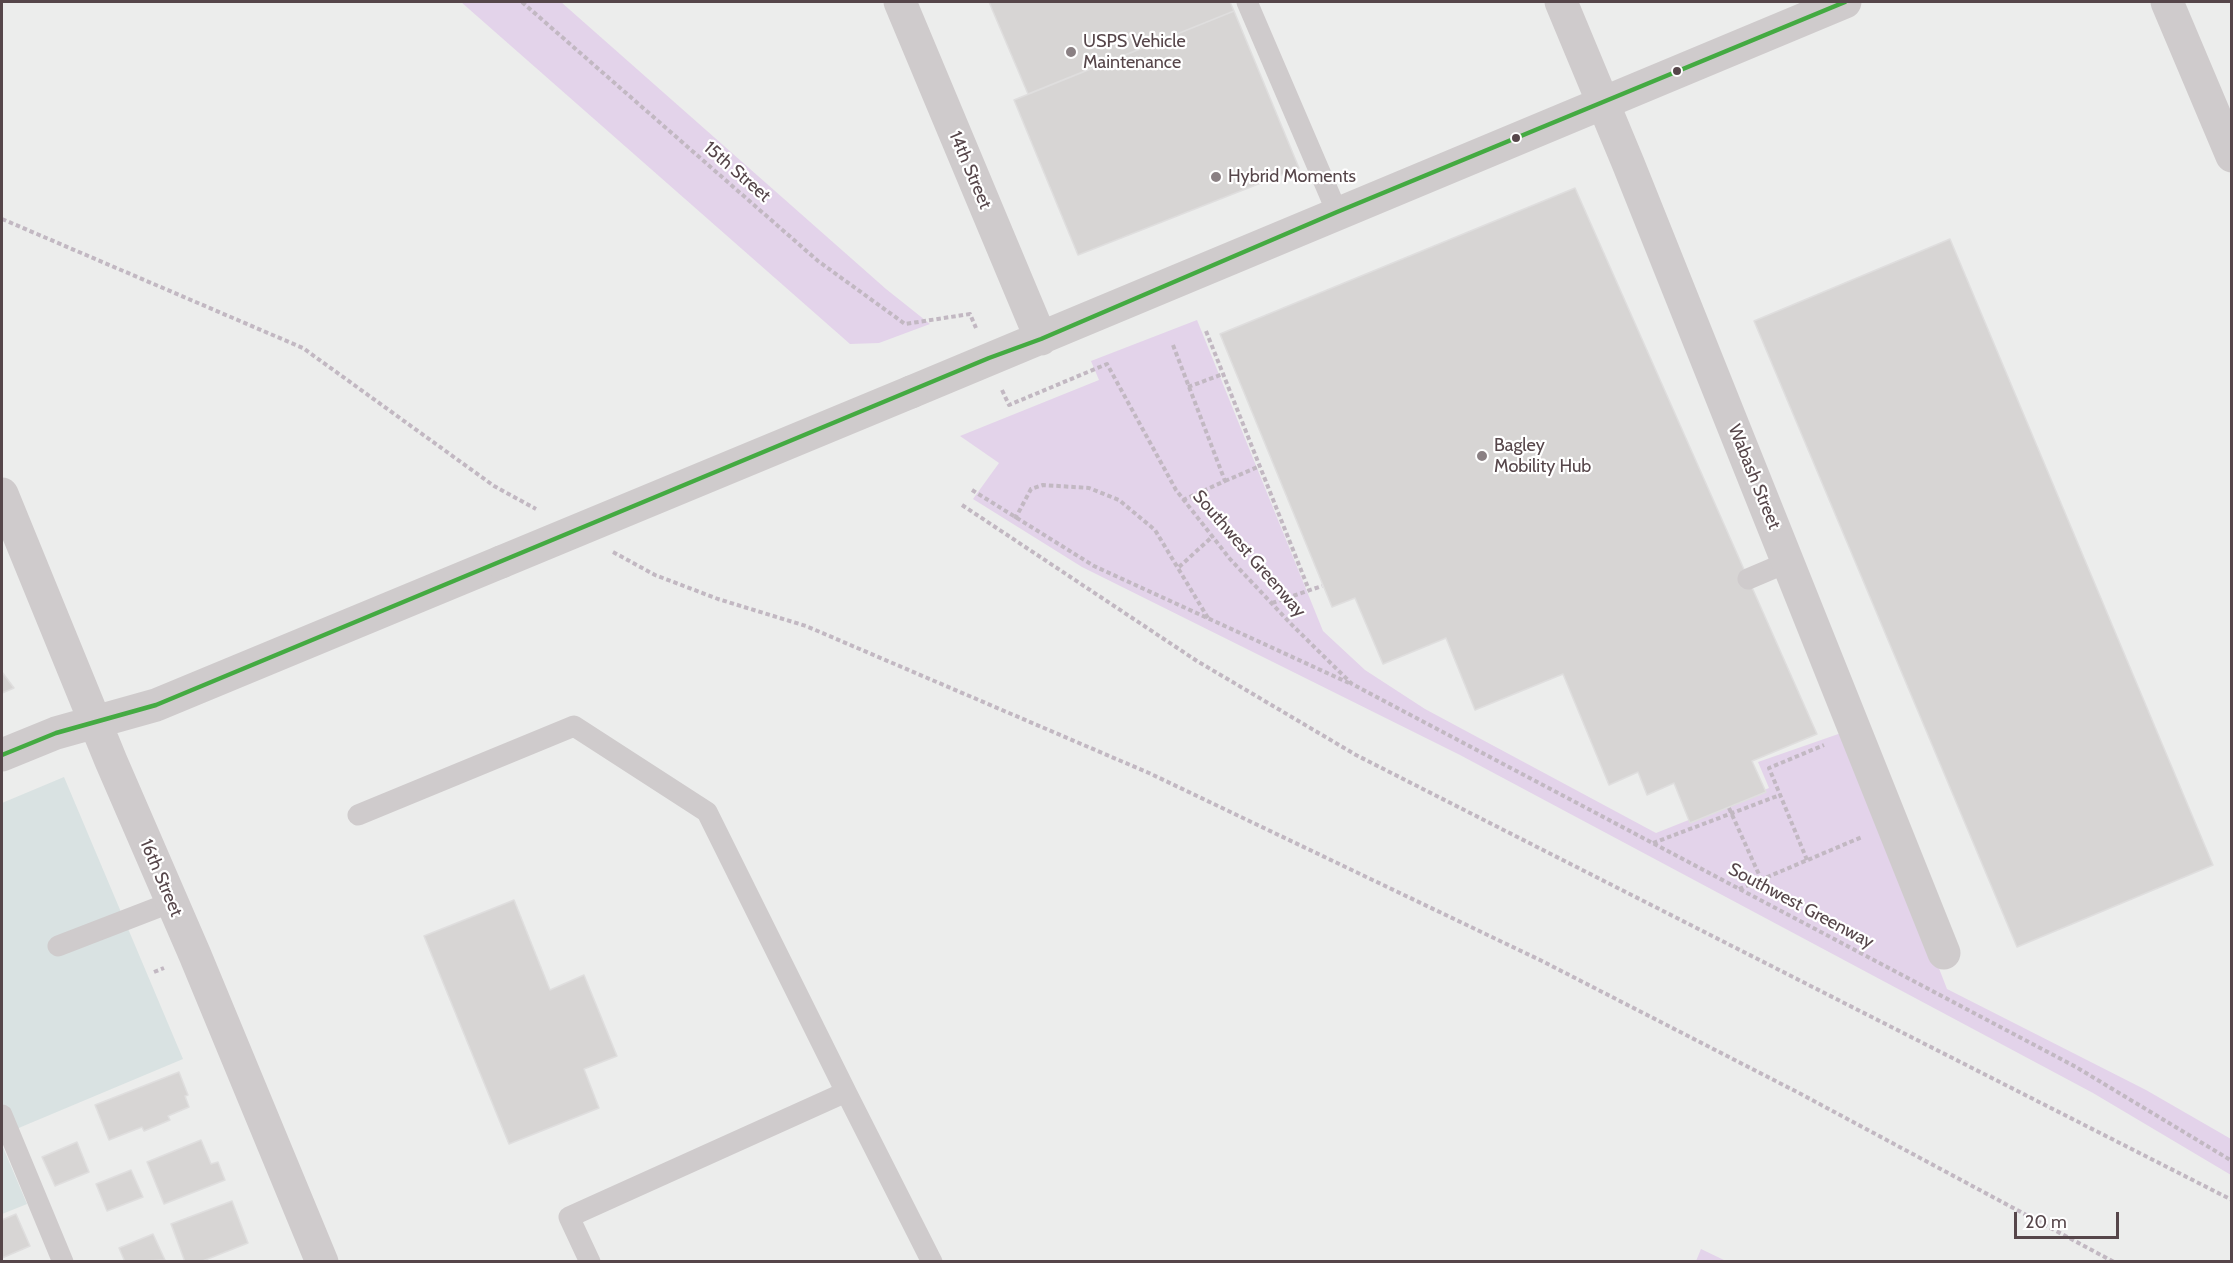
<!DOCTYPE html>
<style>
body{margin:0}
#map{position:relative;width:2233px;height:1263px;overflow:hidden;background:#ecedec;font-family:Cabin,sans-serif}
canvas{display:block}
.frame{position:absolute;inset:0;border:3px solid #56464a;pointer-events:none}
.scale{position:absolute;left:2014px;top:1212px;width:105px;height:27px;box-sizing:border-box;border:3px solid #56464a;border-top:0;padding-left:8px;font-size:18px;line-height:21px;white-space:nowrap;color:#56464a;-webkit-text-stroke:4px #fff;paint-order:stroke}
</style>
<div id="map">
<canvas width="2233" height="1263"></canvas>
<div class="frame"></div>
<div class="scale">20 m</div>
</div>
<script>
const ctx = document.querySelector('canvas').getContext('2d');
ctx.lineJoin = 'round';
function fillPath(path, color) { ctx.fillStyle = color; ctx.fill(path, 'evenodd'); }
const toPath = rows => new Path2D(rows.map(r => 'M' + r).join(''));
function strokePath(path, color, width, dash) { ctx.strokeStyle = color; ctx.lineWidth = width; ctx.lineCap = dash ? 'butt' : 'round'; ctx.setLineDash(dash || []); ctx.stroke(path); }
function write(font, color, halo, rows, align = 'center') {
  ctx.font = font + ' Cabin,sans-serif'; ctx.lineWidth = 4.5; ctx.setLineDash([]); ctx.textBaseline = 'middle'; ctx.strokeStyle = halo; ctx.fillStyle = color; for (const [text, x, y, turn = 0] of rows) {
    ctx.save(); ctx.translate(x, y); ctx.rotate((+turn || 0) * Math.PI / 180); ctx.textAlign = isNaN(turn) ? turn : align; if (halo) ctx.strokeText(text, 0, 0); ctx.fillText(text, 0, 0); ctx.restore();
  }
}
const commercial = toPath([
 [64,777,183,1059,2,1135,2,803],
 [2,1145,27,1204,2,1214]
]);
const green = toPath([
 [461,2,561,2,886,289,930,324,879,343,850,344],
 [1197,320,1323,631,1365,670,1425,709,1656,833,1769,788,1758,762,1847,731,1947,989,2146,1090,2231,1139,2231,1175,2093,1093,1460,755,1082,567,973,499,999,463,960,436,1099,380,1091,361],
 [1701,1249,1726,1261,1696,1261]
]);
const building = toPath([
 [989,2,1230,2,1234,11,1028,94,989,2],
 [1234,11,1299,168,1078,255,1014,100,1234,11],
 [1575,188,1817,734,1752,761,1766,792,1690,823,1674,783,1647,795,1638,772,1609,785,1563,674,1475,710,1446,638,1383,664,1355,598,1332,607,1220,334,1575,188],
 [1950,239,2213,865,2017,947,1754,321,1950,239],
 [2,672,14,688,2,693,2,672],
 [514,900,550,990,584,975,617,1056,584,1069,599,1108,509,1144,424,936,514,900],
 [179,1072,188,1095,185,1096,189,1107,168,1116,170,1120,144,1131,142,1127,109,1140,95,1105,179,1072],
 [201,1140,211,1164,218,1162,225,1180,164,1204,147,1162,201,1140],
 [77,1142,89,1172,55,1186,42,1157,77,1142],
 [131,1170,143,1197,107,1211,96,1184,131,1170],
 [232,1201,248,1243,200,1262,185,1262,171,1224,232,1201],
 [16,1214,30,1246,2,1258,2,1220,16,1214],
 [153,1234,165,1260,125,1262,119,1248,153,1234]
]);
const path = toPath([
 [522,2,818,261,905,324,970,314,976,328],
 [2,219,303,348,494,486,536,509],
 [1206,331,1309,590],
 [1173,345,1225,481,1183,500],
 [1188,387,1223,374],
 [1002,390,1009,405,1107,364,1176,490,1230,559,1292,625,1352,684,2076,1067,2232,1161],
 [1225,481,1260,466],
 [972,490,1094,566,1349,683],
 [962,505,1197,661,1356,755,2232,1200],
 [1015,519,1031,489,1043,485,1089,488,1119,500,1155,530,1208,618],
 [613,552,655,575,718,599,806,626,1149,773,1542,961,1799,1093,2114,1262],
 [1179,567,1213,536],
 [1272,603,1322,586],
 [1729,808,1761,879],
 [1653,843,1780,795],
 [1807,860,1769,768,1824,745],
 [1739,889,1862,837],
 [154,972,164,968]
]);
const service = toPath([
 [1247,2,1337,212],
 [1748,579,1788,562],
 [358,815,574,726,707,812,846,1092,569,1217,590,1262],
 [58,946,172,902],
 [846,1092,932,1262],
 [2,1115,63,1262]
]);
const minor = toPath([
 [900,2,1041,339],
 [1561,2,1628,163,1944,953],
 [2167,2,2232,156],
 [911,392,1845,2],
 [2,494,111,761,195,955,322,1262],
 [2,755,56,733,156,705,501,562]
]);
const minorBridge = toPath([
 [501,562,911,392]
]);
const bus1 = toPath([
 [2,755,56,733,156,705,989,358,1041,339,1337,212,1845,2]
]);
const markers = [
 [1071,52,6,"#8a8083"],
 [1677,71,5,"#56464a"],
 [1516,138,5,"#56464a"],
 [1216,177,6,"#8a8083"],
 [1482,456,6,"#8a8083"]
];
const poiNames = [
 ["USPS Vehicle",1083,42],
 ["Maintenance",1083,63],
 ["Hybrid Moments",1228,177],
 ["Bagley",1494,446],
 ["Mobility Hub",1494,467]
];
const streetNames = [
 ["14th Street",970,170,67],
 ["15th Street",737,172,41],
 ["Wabash Street",1754,477,68],
 ["Southwest Greenway",1249,554,49],
 ["16th Street",161,878,67],
 ["Southwest Greenway",1801,906,28]
];
fillPath(commercial, '#d9e2e2');
fillPath(green, '#e3d3ea');
fillPath(building, '#d7d5d4');
strokePath(building, '#dfdede', 1.5);
strokePath(path, '#c2b8c2', 4, [4.5, 3]);
strokePath(service, '#cfcbcc', 21);
strokePath(minor, '#cfcbcc', 33);
strokePath(minorBridge, '#cfcbcc', 33);
strokePath(bus1, '#44aa42', 4.5);
for (const [x, y, r, color] of markers) { const dot = new Path2D(); dot.arc(x, y, r, 0, 2 * Math.PI); ctx.fillStyle = color; ctx.fill(dot); strokePath(dot, '#fff', 2); }
write('18px', '#56464a', '#fff', poiNames, 'left');
write('18px', '#56464a', '#fff', streetNames);
</script>
